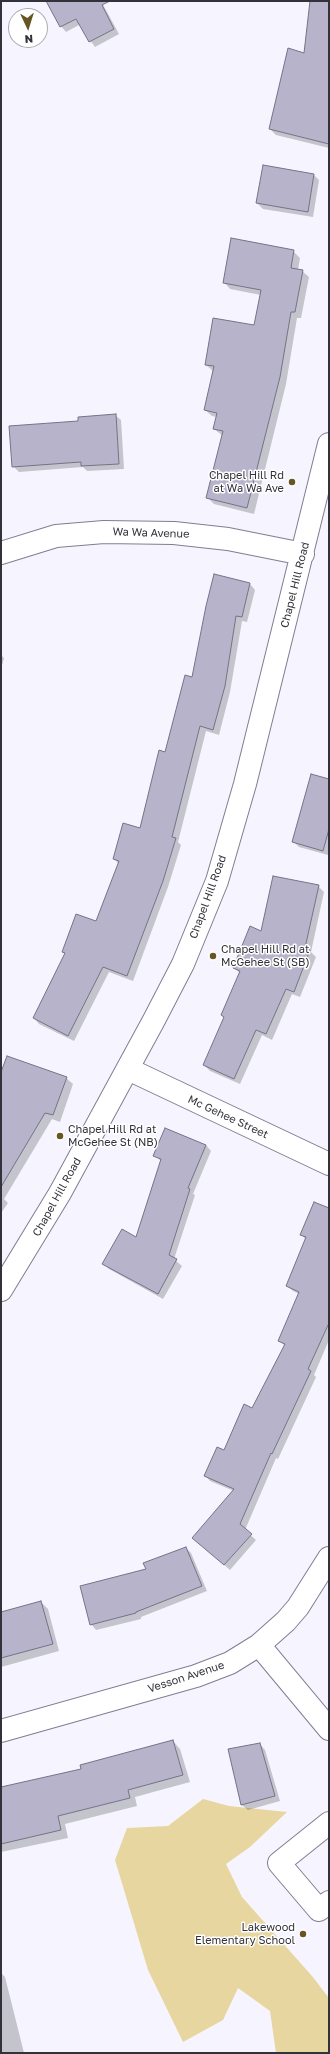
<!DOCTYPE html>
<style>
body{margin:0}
#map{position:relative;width:330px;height:2054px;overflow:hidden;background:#f6f5ff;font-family:"Golos Text",sans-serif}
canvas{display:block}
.frame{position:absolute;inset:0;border:2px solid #33323b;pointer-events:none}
.north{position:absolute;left:8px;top:8px;width:40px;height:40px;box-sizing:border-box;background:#fff;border:1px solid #adadb1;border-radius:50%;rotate:176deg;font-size:11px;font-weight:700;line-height:16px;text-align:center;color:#33323b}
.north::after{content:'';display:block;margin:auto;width:14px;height:18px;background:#665624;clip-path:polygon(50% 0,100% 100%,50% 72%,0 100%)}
</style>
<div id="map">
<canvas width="330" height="2054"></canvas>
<div class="frame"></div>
<div class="north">N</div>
</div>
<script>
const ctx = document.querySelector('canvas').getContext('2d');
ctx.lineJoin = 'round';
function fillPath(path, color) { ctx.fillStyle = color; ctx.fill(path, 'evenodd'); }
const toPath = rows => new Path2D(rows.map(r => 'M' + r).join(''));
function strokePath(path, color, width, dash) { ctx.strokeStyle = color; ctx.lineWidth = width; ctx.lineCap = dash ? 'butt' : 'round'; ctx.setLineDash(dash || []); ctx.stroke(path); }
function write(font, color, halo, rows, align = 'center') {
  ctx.font = font + ' "Golos Text",sans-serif'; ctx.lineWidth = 3; ctx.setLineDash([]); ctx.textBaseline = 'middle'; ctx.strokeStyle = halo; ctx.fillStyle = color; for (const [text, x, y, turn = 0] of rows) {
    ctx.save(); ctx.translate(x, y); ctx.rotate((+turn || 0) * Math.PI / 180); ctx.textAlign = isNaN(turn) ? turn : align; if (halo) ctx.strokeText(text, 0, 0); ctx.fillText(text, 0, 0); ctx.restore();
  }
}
const green = toPath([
 [203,1799,229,1806,287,1812,250,1847,226,1864,242,1897,312,1976,329,1998,329,2053,276,2053,270,2011,238,1988,223,2020,183,2042,148,1970,115,1860,127,1828,168,1826]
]);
const shadow = toPath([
 [47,1,101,1,119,34,95,47,79,25,66,32,61,26],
 [311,1,329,1,329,148,276,135,270,129,305,54],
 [264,166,314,175,319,180,313,217,263,209,257,203],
 [293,251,300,258,298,270,302,271,309,277,301,318,297,318,286,384,254,514,214,504,207,497,223,436,214,429,217,417,212,416,205,410,213,371,206,365,255,326,261,295,230,289,224,282],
 [115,415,121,420,124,469,87,471,83,467,19,472,13,466,79,422],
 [250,584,255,590,247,622,242,621,230,692,219,735,206,731,178,842,181,845,168,887,133,981,109,972,74,1041,39,1024,34,1018,66,955,63,952,97,923,119,864,114,859,141,829,193,679],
 [1,655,4,658,1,669],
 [329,780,329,853,328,855,299,847,293,841],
 [318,886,324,892,311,952,316,957,300,997,292,994,272,1040,262,1035,240,1084,210,1071,204,1065,224,1018,222,1015,240,973,234,968,262,932],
 [1,1075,66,1078,73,1084,60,1122,52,1119,4,1199,8,1203,1,1213],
 [166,1129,206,1145,211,1151,193,1194,195,1195,174,1259,182,1266,163,1299,109,1269,104,1264,137,1238,162,1162,155,1156],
 [329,1209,329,1340,314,1375,316,1377,278,1459,276,1458,245,1530,256,1540,230,1570,199,1543,234,1491,210,1481,205,1475,225,1451,252,1409,285,1346,279,1340,299,1294,293,1291,287,1286,306,1240,301,1234],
 [186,1548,191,1553,207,1591,141,1617,141,1619,96,1630,91,1624,147,1570],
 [41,1602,48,1609,59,1651,1,1667,1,1613],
 [173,1741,180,1749,190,1782,135,1797,137,1806,65,1824,68,1838,1,1852,1,1788,82,1770],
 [260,1744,265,1750,280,1801,248,1810,242,1805],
 [1,1973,5,1977,24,2053,1,2053]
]);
const building = toPath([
 [46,1,110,1,102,5,114,29,89,42,76,19,60,27,46,1],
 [310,1,329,1,329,144,269,129,288,48,304,53,310,1],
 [263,165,314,174,308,212,256,203,263,165],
 [231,238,294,250,291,268,303,270,295,312,291,312,280,377,247,508,206,498,223,431,213,429,217,413,204,410,214,366,205,365,213,318,254,325,261,290,223,283,231,238],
 [116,414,119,464,81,466,81,462,12,467,9,426,78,421,78,417,116,414],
 [214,574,250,583,242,617,236,616,225,686,213,730,200,726,172,837,176,838,163,881,127,976,103,967,68,1036,33,1018,65,953,62,952,76,914,96,921,119,861,113,859,123,823,140,828,159,750,165,752,185,675,192,677,206,606,214,574],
 [311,774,329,779,329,829,323,851,292,842,311,774],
 [273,876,319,885,305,948,310,950,294,992,286,989,266,1034,256,1030,234,1079,203,1065,224,1017,221,1015,240,971,233,968,250,926,261,931,273,876],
 [7,1056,67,1077,53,1115,45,1113,1,1187,1,1072,7,1056],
 [165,1128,206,1145,188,1188,190,1189,169,1255,177,1259,158,1294,102,1264,122,1229,136,1237,161,1159,153,1156,165,1128],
 [314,1202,329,1208,329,1323,308,1369,311,1371,272,1454,271,1453,240,1524,252,1534,224,1565,192,1538,234,1489,204,1476,217,1447,224,1450,244,1404,252,1408,285,1344,278,1341,299,1292,286,1286,306,1237,300,1235,314,1202],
 [186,1547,202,1586,136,1612,136,1613,90,1625,80,1586,146,1569,143,1563,186,1547],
 [41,1601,53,1644,1,1658,1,1612,41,1601],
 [173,1740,183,1775,128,1790,130,1798,58,1816,61,1830,1,1844,1,1787,81,1769,80,1765,173,1740],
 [260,1743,275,1796,241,1805,228,1749,260,1743]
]);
const minor = toPath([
 [1,553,56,536,104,532,174,533,228,539,303,554],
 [128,1069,329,1164],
 [1,1290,60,1193,154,1020,183,964,217,881,245,784,329,444],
 [259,1645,329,1729],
 [1,1731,196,1676,230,1663,259,1645,286,1621,298,1607,329,1558],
 [329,1823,279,1863,319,1910,329,1902]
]);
const markers = [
 [292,482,4,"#665624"],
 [213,956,4,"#665624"],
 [60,1136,4,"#665624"],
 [303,1934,4,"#665624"]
];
const poiNames = [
 ["Chapel Hill Rd",284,476],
 ["at Wa Wa Ave",284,489],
 ["Chapel Hill Rd at",221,950,"left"],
 ["McGehee St (SB)",221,963,"left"],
 ["Chapel Hill Rd at",68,1130,"left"],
 ["McGehee St (NB)",68,1143,"left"],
 ["Lakewood",295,1928],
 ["Elementary School",295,1941]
];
const streetNames = [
 ["Wa Wa Avenue",151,533,2],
 ["Chapel Hill Road",295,585,-76],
 ["Chapel Hill Road",208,897,-70],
 ["Mc Gehee Street",228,1117,25],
 ["Chapel Hill Road",57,1197,-61],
 ["Vesson Avenue",186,1677,-18]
];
fillPath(green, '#e7d6a0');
fillPath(shadow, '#0003');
fillPath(building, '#b6b3ca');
strokePath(building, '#757288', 1);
strokePath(minor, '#807d92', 24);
strokePath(minor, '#fff', 22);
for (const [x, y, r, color] of markers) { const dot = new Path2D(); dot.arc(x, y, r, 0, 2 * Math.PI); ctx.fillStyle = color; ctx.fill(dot); strokePath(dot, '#fff', 1.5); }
write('11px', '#33323b', '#fff', poiNames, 'right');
write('11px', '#33323b', '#fff', streetNames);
</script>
